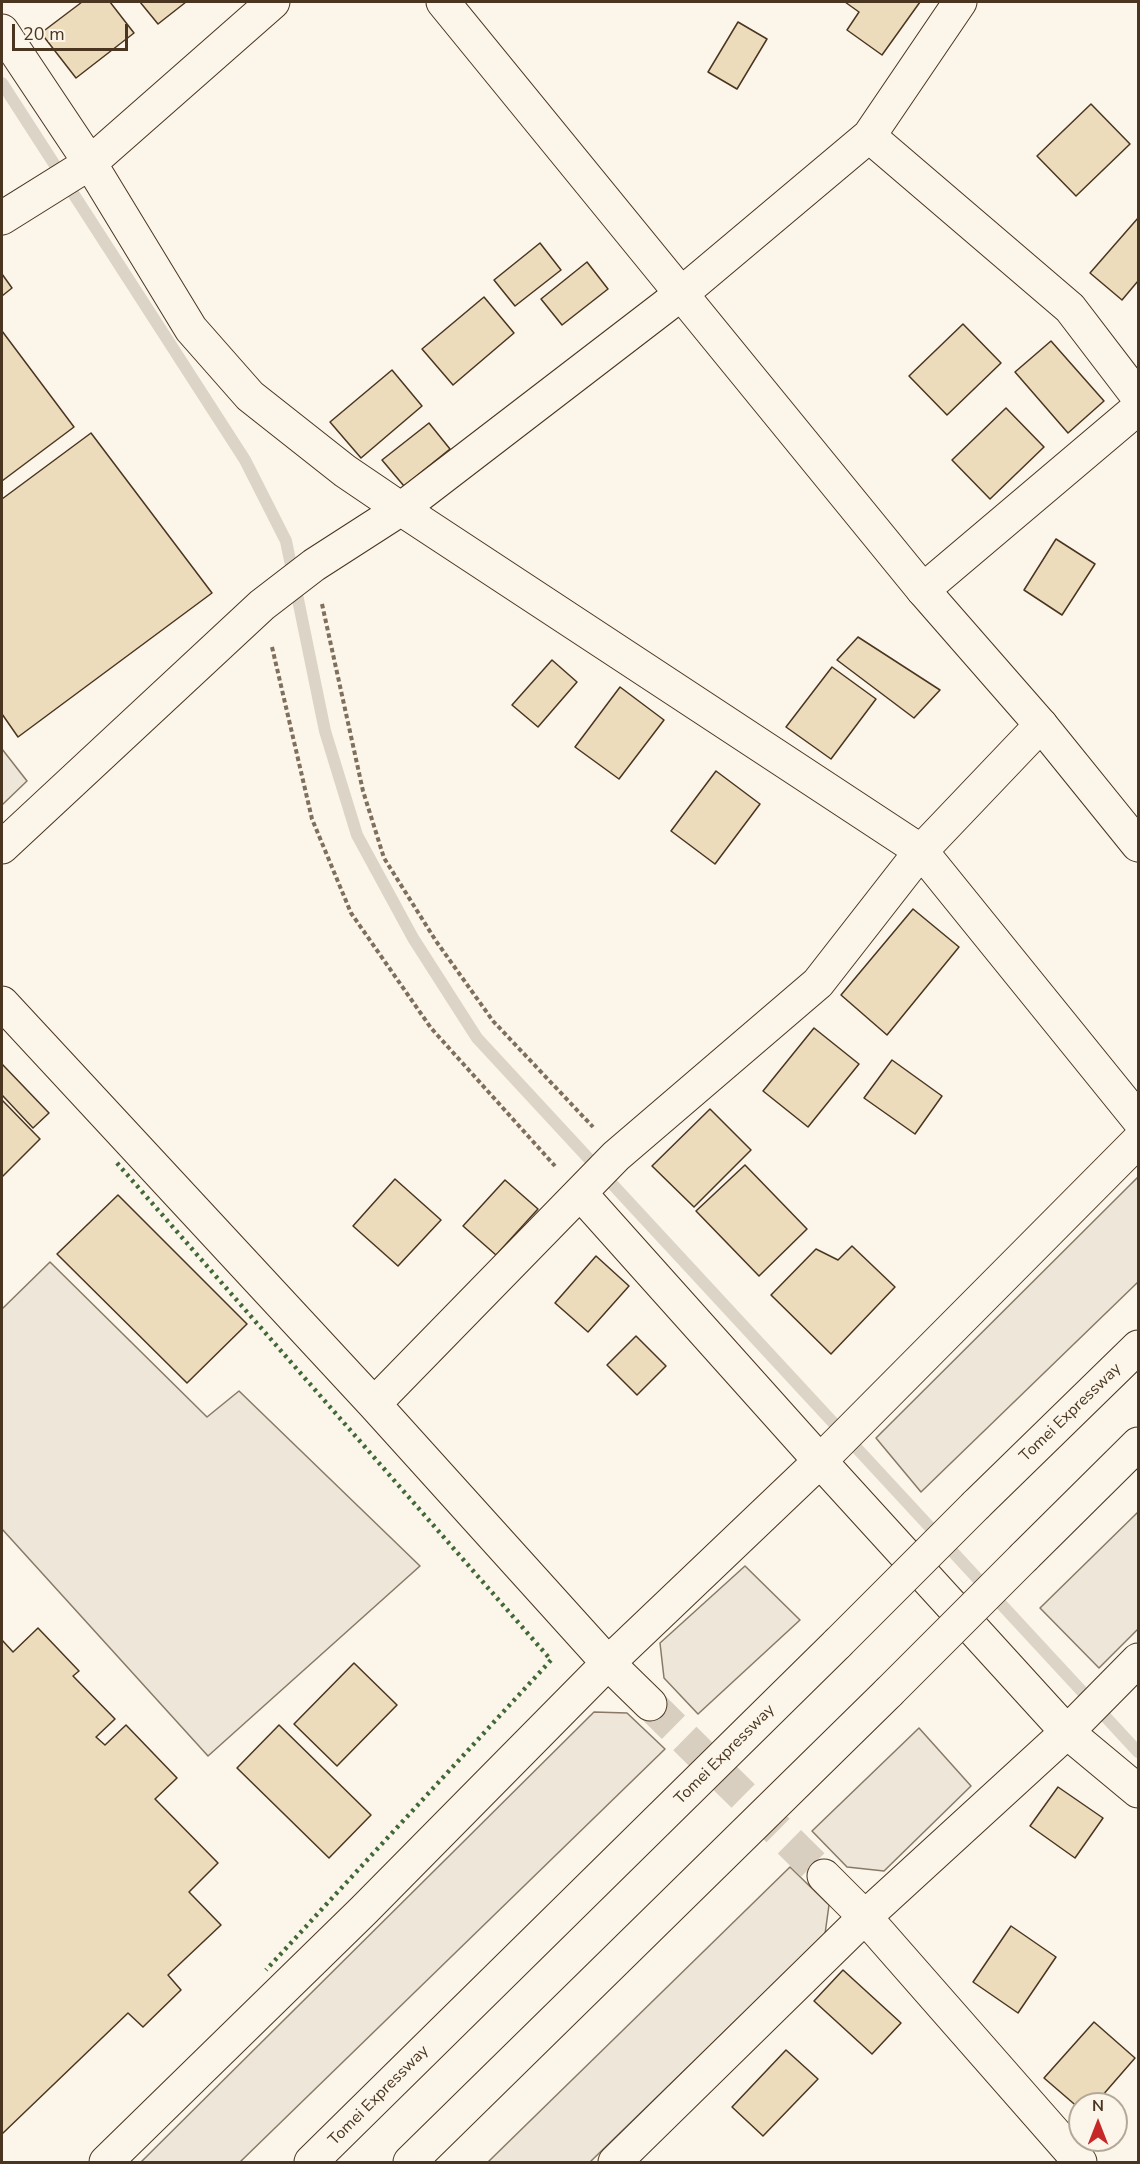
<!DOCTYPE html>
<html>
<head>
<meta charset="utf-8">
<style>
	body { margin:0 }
	#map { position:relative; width:1140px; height:2164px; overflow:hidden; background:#fbf6e9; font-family:"Nunito Sans",sans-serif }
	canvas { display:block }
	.frame { position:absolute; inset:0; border:3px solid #4a3520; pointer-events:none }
	.north { position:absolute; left:1068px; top:2092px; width:60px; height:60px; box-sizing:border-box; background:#fbf6e9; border:2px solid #b4a999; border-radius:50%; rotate:0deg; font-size:16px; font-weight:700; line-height:24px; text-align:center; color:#4a3520 }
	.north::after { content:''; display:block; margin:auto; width:21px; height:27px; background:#c62828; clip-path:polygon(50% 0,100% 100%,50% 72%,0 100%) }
	.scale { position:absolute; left:12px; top:24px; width:116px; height:27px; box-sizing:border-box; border:3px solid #4a3520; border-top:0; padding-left:8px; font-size:18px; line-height:21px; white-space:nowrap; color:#4a3520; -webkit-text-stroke:4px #fbf6e9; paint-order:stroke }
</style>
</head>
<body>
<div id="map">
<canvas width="1140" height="2164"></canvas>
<div class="frame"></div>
<div class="north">N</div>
<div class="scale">20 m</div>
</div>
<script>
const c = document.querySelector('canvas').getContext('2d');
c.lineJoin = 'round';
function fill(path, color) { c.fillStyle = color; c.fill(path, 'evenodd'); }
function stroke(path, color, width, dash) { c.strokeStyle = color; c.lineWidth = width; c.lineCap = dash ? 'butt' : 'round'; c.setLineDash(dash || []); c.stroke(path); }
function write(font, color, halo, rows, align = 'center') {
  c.font = font + ' "Nunito Sans",sans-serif'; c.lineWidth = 4.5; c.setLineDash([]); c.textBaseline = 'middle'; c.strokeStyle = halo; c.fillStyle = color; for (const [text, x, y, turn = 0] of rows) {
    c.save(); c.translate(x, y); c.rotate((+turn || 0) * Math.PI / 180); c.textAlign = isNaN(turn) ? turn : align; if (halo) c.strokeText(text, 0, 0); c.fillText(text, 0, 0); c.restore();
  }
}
const green = new Path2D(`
	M2,749l25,32 -25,24z
	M1138,1177v105l-217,210 -45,-54z
	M50,1262l157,155 32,-26 181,175 -212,190 -206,-227v-220z
	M1138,1512v117l-39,39 -59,-60z
	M745,1566l55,54 -102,94 -34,-36 -4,-35z
	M594,1712l33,1 38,36 -425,413h-99z
	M919,1728l52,58 -87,85 -37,-4 -35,-36z
	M790,1867l39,38 -4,29 -235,228h-102z`);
const stream = new Path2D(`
	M2,83l243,377 41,81 39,190 32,104 56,103 64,100 661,714`);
const building = new Path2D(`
	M82,2h28l24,31 -58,45 -35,-45z
	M140,2h46l-28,22z
	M845,2h75l-38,53 -35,-25 12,-18z
	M738,22l29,17 -30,50 -29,-17z
	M1091,104l39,40 -54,52 -39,-40z
	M1138,218v63l-16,19 -32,-27z
	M540,243l21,27 -46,36 -21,-26z
	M587,262l21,27 -46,36 -21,-26z
	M2,274l10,14 -10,8z
	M484,297l30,36 -61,52 -31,-36z
	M963,324l38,39 -54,52 -38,-39z
	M2,331l72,96 -72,54z
	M1051,341l53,60 -36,32 -53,-61z
	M392,370l30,36 -61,52 -31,-36z
	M1006,408l38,39 -54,52 -38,-39z
	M429,423l21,26 -46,37 -22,-26z
	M91,433l121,160 -194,144 -16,-23v-215z
	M1056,539l39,25 -33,51 -38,-25z
	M858,637l82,53 -26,28 -77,-58z
	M552,660l25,22 -39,45 -26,-22z
	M832,667l44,32 -45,60 -45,-32z
	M620,687l44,33 -45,59 -44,-32z
	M716,771l44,33 -45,60 -44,-33z
	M913,909l46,38 -72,88 -46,-40z
	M814,1028l45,36 -51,63 -45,-36z
	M892,1060l50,36 -27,38 -51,-36z
	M2,1064l47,49 -16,15 -31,-33z
	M2,1100l38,39 -38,38z
	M710,1109l41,41 -57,57 -42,-41z
	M745,1165l62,64 -48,47 -63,-65z
	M395,1179l46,41 -43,46 -45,-40z
	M505,1180l33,29 -42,46 -33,-29z
	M118,1195l129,129 -60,59 -130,-129z
	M852,1246l43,41 -64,67 -60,-59 45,-46 22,11z
	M596,1256l33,30 -41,46 -33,-29z
	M636,1336l30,30 -29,29 -30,-30z
	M38,1628l41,43 -6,5 42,43 -19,18 9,8 21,-20 51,53 -22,21 63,64 -29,29 32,33 -53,50 13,15 -38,37 -15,-14 -126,121v-494l11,12z
	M354,1663l43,42 -60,61 -43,-42z
	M279,1725l92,90 -42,43 -92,-90z
	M1058,1787l45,31 -28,40 -45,-32z
	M1011,1926l45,31 -38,56 -45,-31z
	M843,1970l58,53 -29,31 -58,-53z
	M1094,2022l41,36 -40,46h-15v5l-36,-31z
	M786,2050l32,29 -55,57 -31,-29z`);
const streetTunnel = new Path2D(`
	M650,1704l174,172`);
const path = new Path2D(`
	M322,604l41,187 21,67 52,83 57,80 100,106
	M272,647l40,172 39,94 80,115 124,138`);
const street = new Path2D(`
	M2,31l88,132 101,166 59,67 95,75 56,38 520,342 217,268
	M869,136l201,172 68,89
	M2,218l88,-55 183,-161
	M923,590l215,-182
	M2,847l260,-242 52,-40 87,-56 280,-215 188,-158 91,-134
	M2,1003l372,401 234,259 42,41
	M580,1193l240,268 247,271 71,59
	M374,1404l242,-248 202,-173 103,-132 120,-126
	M824,1876l41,41 215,245
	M106,2162l258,-252 244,-247 212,-202 318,-320
	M615,2162l250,-245 202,-185 71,-72`);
const secondary = new Path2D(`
	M443,2l480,588 118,135 97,120`);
const highway = new Path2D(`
	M976,1505l162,-158
	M1024,1557l114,-113
	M311,2162l527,-519
	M410,2162l479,-470`);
const highwayBridge = new Path2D(`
	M838,1643l138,-138
	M889,1692l135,-135`);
const hedge = new Path2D(`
	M117,1163l434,497 -285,310`);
const streetNames = [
	["Tomei Expressway",1071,1413,-44],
	["Tomei Expressway",725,1755,-45],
	["Tomei Expressway",379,2096,-45]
];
fill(green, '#ede6d9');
stroke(green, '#887966', 1.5);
stroke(stream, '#dcd4c6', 12);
fill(building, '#ecdcbc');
stroke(building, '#4a3520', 1.5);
stroke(streetTunnel, '#d8cfc1', 33, [33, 16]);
stroke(street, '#4a3520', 35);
stroke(secondary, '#4a3520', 35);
stroke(highway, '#4a3520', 35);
stroke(path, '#7f6f5c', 4, [4.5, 3]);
stroke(street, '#fbf6e9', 33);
stroke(secondary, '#fbf6e9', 33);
stroke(highway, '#fbf6e9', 33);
stroke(highwayBridge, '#4a3520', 35, []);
stroke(highwayBridge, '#fbf6e9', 33);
stroke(hedge, '#436837', 4.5, [3, 4.5]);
write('16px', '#4a3520', '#fbf6e9', streetNames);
</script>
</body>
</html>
